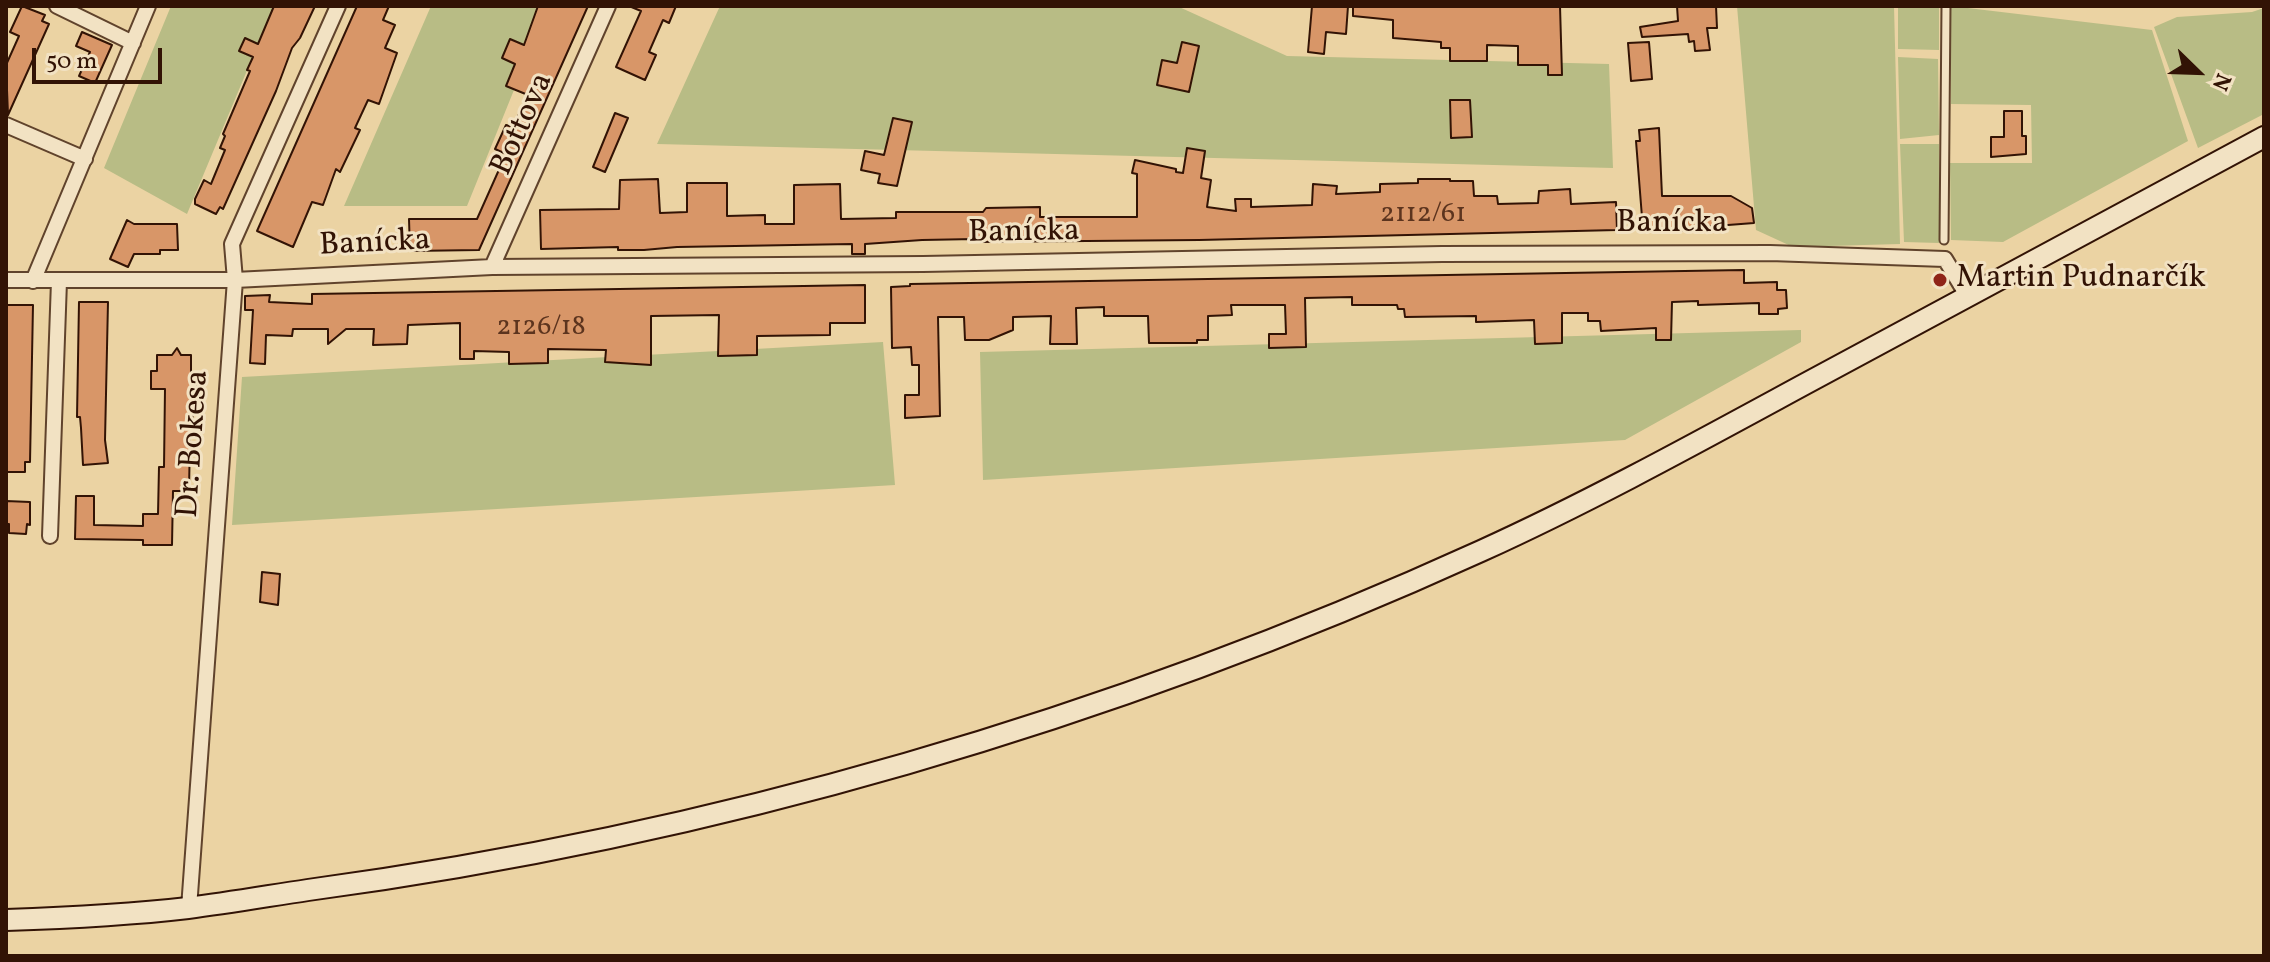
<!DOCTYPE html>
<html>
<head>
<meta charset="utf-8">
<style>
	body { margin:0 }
	#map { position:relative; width:2270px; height:962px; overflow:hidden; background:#ebd3a3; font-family:Vollkorn,serif }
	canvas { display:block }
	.frame { position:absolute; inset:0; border:8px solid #321305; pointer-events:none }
	.north { position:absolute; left:2158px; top:32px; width:80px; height:80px; -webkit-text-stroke:6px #f2e2c3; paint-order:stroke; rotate:113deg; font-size:22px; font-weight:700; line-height:32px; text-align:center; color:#321305 }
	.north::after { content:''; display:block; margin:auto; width:28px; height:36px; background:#321305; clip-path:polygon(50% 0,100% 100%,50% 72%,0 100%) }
	.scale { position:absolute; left:32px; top:48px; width:130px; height:36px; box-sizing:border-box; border:4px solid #321305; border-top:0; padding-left:10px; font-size:24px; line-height:28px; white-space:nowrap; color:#321305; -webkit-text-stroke:6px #f2e2c3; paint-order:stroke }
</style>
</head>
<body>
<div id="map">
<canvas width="2270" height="962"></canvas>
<div class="frame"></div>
<div class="north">N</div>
<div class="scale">50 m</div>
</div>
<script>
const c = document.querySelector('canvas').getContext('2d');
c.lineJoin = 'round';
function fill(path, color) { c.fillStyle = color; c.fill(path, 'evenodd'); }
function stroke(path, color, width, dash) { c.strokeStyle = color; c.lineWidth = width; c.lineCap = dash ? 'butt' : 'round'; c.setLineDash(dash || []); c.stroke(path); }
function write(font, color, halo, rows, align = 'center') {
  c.font = font + ' Vollkorn,serif'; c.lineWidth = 6; c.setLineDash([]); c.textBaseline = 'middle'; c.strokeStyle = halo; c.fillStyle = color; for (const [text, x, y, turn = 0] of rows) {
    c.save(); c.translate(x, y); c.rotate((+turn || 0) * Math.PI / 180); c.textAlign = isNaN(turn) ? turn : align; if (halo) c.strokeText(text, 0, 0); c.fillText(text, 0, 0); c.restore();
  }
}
const green = new Path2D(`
	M171,6h103l-87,208 -83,-46z
	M431,6h117l-81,200h-123z
	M720,6h457l110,50 322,8 4,104 -956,-24z
	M1737,6h157l6,238 -107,3 -37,-17z
	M1898,6h41v44l-41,-1z
	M1951,6l201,24 36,111 -185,101 -52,-2 -1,-77h82l-1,-58 -80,-1z
	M2264,8v106l-66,34 -44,-121 23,-10 75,-5z
	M1898,57l40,2 1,76 -39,4z
	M1900,144h39v99l-35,-1z
	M1801,330v12l-176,98 -642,40 -3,-128z
	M883,342l12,143 -663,40 10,-148z`);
const building = new Path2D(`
	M22,6l23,9 -3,6 7,3 -41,91 -2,-50 13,-29 -9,-4z
	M274,6h41l-15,32 -8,10 -16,43 -53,118 -3,-2 -4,7 -21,-10v-5l9,-19 7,4 14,-34 -5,-2 5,-12 -2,-2 27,-63 -3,-1 6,-13 -14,-6 6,-13 13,6z
	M357,6h32l-6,14 12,5 -10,23 12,5 -18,51 -11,-4 -13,28 5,2 -20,42 -4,-3 -13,36 -11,-3 -19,45 -36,-16z
	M538,6h50l-109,244 -69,1 -1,-32h68l29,-65 -11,-5 11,-24 7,2 15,-32 -22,-9 9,-22 -13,-6 8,-19 14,6z
	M629,6h47l-7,17 -6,-3 -14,32 7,3 -11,25 -29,-13 25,-56z
	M1312,6h36l-2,28 -20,-2 -2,22 -16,-2z
	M1353,6h207l2,69h-14v-10h-30v-19l-31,-1v16h-37v-13h-9v-6l-48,-4v-18l-40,-4z
	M1677,6h39l1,22h-10l3,22 -15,1 -1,-10 -5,1 -1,-8 -46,3 -2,-10 38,-6z
	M82,32l30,13 -17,38 -16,-7 11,-24 -14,-6z
	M1182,42l17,4 -10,46 -32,-7 5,-25 15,3z
	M1649,42l3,37 -21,2 -3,-38z
	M1450,100h20l2,37 -21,1z
	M2004,111h18v25h4v18l-35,3v-20h13z
	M615,113l13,5 -23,54 -12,-5z
	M893,118l19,4 -15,64 -19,-3 2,-9 -19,-4 4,-19 19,4z
	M1659,128l3,68h69l21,12 2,15 -52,4v3l-26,1v-3l-33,2 -7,-89h4l-1,-11z
	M1187,148l18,3 -4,27 10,2 -4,27 29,4 -1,-12h16v8l61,-2 1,-21 24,2 -1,8 44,-2v-8l38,-1v-4h32v2h23l1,15h23l1,8 40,-1 1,-12 31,-2 1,15 45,-2 1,28 -418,10 -224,2v-3l-53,1 -57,4v10h-13v-10l-175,3 -33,3h-26v-3l-77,2 -1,-39 79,-1 1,-29 38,-1 2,34 27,-1v-29h40v33l38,-1v9h29v-39l46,-1 1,35 55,-1v-6h87l3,-4 54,-1v10h97v-43l-5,-1 3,-13 41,9v3l7,1z
	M127,220l7,4h43l1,26h-18v4h-26l-6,13 -18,-8z
	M1744,270v13l33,-1v8h9l1,18 -9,1v5h-19v-11l-61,2v-4l-26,1 -1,38h-15v-12l-55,3 -1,-10h-12v-8h-26v30l-27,1 -1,-24 -58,2v-6l-71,1 -1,-8h-6l-1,-4h-45v-8l-47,1 1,49 -37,1v-14h17l-1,-29h-54l1,10 -24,1v24h-11v3h-48l-1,-27h-44v-9l-28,1 1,36h-27l1,-28 -38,1v13l-24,10h-24l-1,-23h-26l2,99 -35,2v-23h14v-30h-7l-1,-18 -19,1 -1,-61 19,-1v-2z
	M865,285v38h-35v12l-73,1v19l-39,1 1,-41 -68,1v49l-46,-3 1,-12 -58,-1v14l-39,1v-12l-35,-1v8h-14v-36l-52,2 -1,19 -34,1 1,-16h-28l-18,15v-15h-35l-1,7 -26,-1 -1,29 -15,-1 3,-53h-8v-14l25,-1 -1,7 43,2v-10z
	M79,302h29l-3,138 3,23 -25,2 -2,-37 -1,-11h-3z
	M6,305h27l-3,157h-5v10h-19z
	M177,348l4,7h10v21h5v18h-3l-1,43h-2l-1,54h-16l-1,54h-29v-5l-68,-1 1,-43h18v29l49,1v-12h15l1,-47h5l1,-78h-14v-18h6v-16h15z
	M6,501l24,1v23l-3,-1 -1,10 -17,-1v-9h-3z
	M262,572l18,2 -2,31 -18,-3z`);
const service = new Path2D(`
	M1944,240l2,-234`);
const minor = new Path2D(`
	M57,6l76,37
	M6,125l79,34
	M492,267l116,-261
	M6,280h229l257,-13 431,-3 519,-10 328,-1 175,6 23,38
	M33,281l115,-275
	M50,536l9,-255
	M189,908l46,-628 -3,-36 106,-238`);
const secondary = new Path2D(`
	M6,920c60,-2 122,-5 182,-12 40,-5 80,-12 120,-18 403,-54 802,-170 1173,-339 110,-50 217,-109 324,-167 153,-82 306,-165 459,-247`);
const markers = [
	[1940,280,8,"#8f2418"]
];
const numberNames = [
	["2112/61",1423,216],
	["2126/18",541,329]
];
const streetNames = [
	["Bottova",524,125,-66],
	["Banícka",1672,225],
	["Banícka",1024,234,-1],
	["Banícka",375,245,-3],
	["Dr. Bokesa",195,444,-86]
];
const poiNames = [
	["Martin Pudnarčík",1956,280]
];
fill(green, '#b8bc85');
fill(building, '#d89668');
stroke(building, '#321305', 2);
stroke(service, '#60432c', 11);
stroke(minor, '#60432c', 18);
stroke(secondary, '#321305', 24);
stroke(service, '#f2e2c3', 7);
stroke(minor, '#f2e2c3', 14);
stroke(secondary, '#f2e2c3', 20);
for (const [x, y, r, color] of markers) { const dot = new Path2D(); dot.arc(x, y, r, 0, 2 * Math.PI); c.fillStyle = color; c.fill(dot); stroke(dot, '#f2e2c3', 3); }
write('28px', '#5c341e', null, numberNames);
write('32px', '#321305', '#f2e2c3', streetNames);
write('32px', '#321305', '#f2e2c3', poiNames, 'left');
</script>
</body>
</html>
